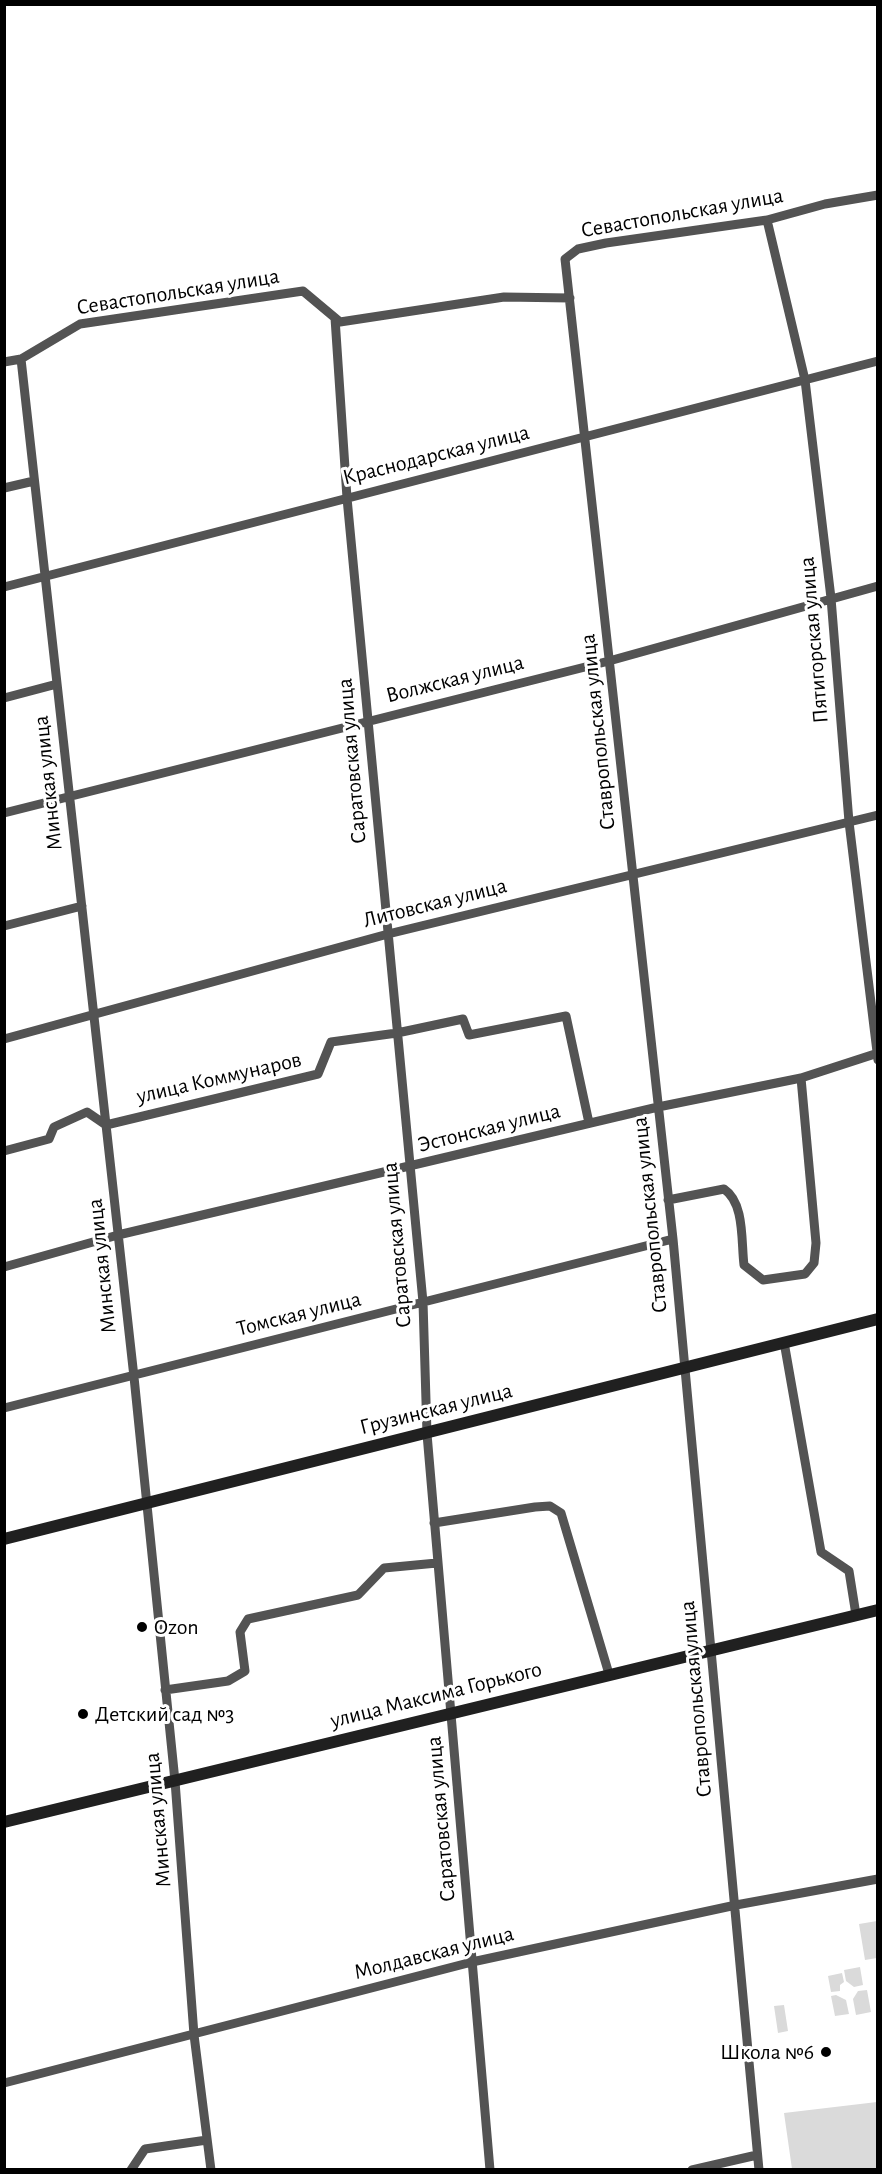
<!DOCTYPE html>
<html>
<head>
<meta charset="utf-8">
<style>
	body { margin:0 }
	#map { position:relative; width:882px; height:2174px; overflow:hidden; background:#fff; font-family:"Alegreya Sans",sans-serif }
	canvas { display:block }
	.frame { position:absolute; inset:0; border:6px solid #000; pointer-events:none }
</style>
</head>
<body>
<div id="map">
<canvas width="882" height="2174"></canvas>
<div class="frame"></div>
</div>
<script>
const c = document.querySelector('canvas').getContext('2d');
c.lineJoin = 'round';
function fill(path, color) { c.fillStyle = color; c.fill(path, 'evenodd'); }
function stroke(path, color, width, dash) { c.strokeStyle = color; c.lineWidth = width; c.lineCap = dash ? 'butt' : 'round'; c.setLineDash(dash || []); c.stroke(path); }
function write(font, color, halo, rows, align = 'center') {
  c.font = font + ' "Alegreya Sans",sans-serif'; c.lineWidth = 6; c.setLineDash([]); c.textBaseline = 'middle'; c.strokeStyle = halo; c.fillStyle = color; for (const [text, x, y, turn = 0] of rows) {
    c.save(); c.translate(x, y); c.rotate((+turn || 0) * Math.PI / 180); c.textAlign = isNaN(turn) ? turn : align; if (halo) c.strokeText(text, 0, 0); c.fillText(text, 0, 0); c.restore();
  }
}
const green = new Path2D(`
	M877,1921v37l-12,2 -6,-36z
	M860,1967l3,18 -9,2 -8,-6 -2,-11z
	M842,1973l2,9 -4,3v6l-9,1 -3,-16z
	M867,1990l4,22 -15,3 -3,-16 5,-8z
	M836,1995l10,5 3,14 -14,2 -4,-20z
	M784,2005l4,26 -10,2 -4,-27z
	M877,2102v67h-85l-8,-56z`);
const minor = new Path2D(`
	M767,220l38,160 26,218 18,224 29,238
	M335,318l12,180 76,804 4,132 63,736
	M21,359l113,1018 41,404 19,254 17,135
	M4,362l17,-3 59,-35 223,-33 37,31 164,-25 66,1
	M4,488l30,-7
	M4,587l874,-226
	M4,698l53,-14
	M4,813l605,-152 269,-75
	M4,926l78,-20
	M4,1039l384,-105 490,-119
	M4,1151l45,-12 5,-12 33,-15 19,13 212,-51 13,-32 66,-9 66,-14 6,16 97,-19 23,107
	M668,1200l56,-11c21,14 17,53 20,76l19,15 42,-6 9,-11 2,-20 -15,-165
	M4,1267l114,-32 540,-128 143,-29 77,-25
	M784,1342l37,210 28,19 7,44
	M4,1408l669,-169
	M434,1523l101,-16 15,-1 11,7 48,161
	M165,1690l63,-9 17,-10 -5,-39 8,-13 110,-24 26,-27 53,-5
	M4,2083l468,-121 264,-57 142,-26
	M131,2170l14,-21 62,-9
	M692,2170l65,-15
	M759,2170l-86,-931 -108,-980 13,-10 28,-6 161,-23 58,-16 53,-9`);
const secondary = new Path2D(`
	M4,1539l874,-220
	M4,1822l874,-212`);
const markers = [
	[142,1627,6,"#000"],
	[83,1714,6,"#000"],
	[826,2052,6,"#000"]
];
const streetNames = [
	["Севастопольская улица",682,213,-10],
	["Севастопольская улица",178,292,-9],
	["Краснодарская улица",436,455,-14],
	["Пятигорская улица",814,640,-95],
	["Волжская улица",455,679,-14],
	["Ставропольская улица",598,732,-96],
	["Саратовская улица",352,761,-95],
	["Минская улица",48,783,-96],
	["Литовская улица",435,903,-14],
	["улица Коммунаров",219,1078,-13],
	["Эстонская улица",489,1128,-14],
	["Ставропольская улица",650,1215,-96],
	["Саратовская улица",397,1245,-95],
	["Минская улица",102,1266,-96],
	["Томская улица",299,1314,-14],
	["Грузинская улица",436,1409,-14],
	["улица Максима Горького",436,1695,-14],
	["Ставропольская улица",696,1699,-95],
	["Саратовская улица",441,1819,-95],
	["Минская улица",158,1820,-95],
	["Молдавская улица",434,1953,-14]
];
const poiNames = [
	["Ozon",154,1627],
	["Детский сад №3",95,1714],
	["Школа №6",814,2052,"right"]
];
fill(green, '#dadada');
stroke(minor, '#535353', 9);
stroke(secondary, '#202020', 12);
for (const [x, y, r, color] of markers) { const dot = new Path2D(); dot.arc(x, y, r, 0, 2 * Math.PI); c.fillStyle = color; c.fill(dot); stroke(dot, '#fff', 2); }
write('22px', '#000', '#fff', streetNames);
write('22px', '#000', '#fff', poiNames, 'left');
</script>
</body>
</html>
